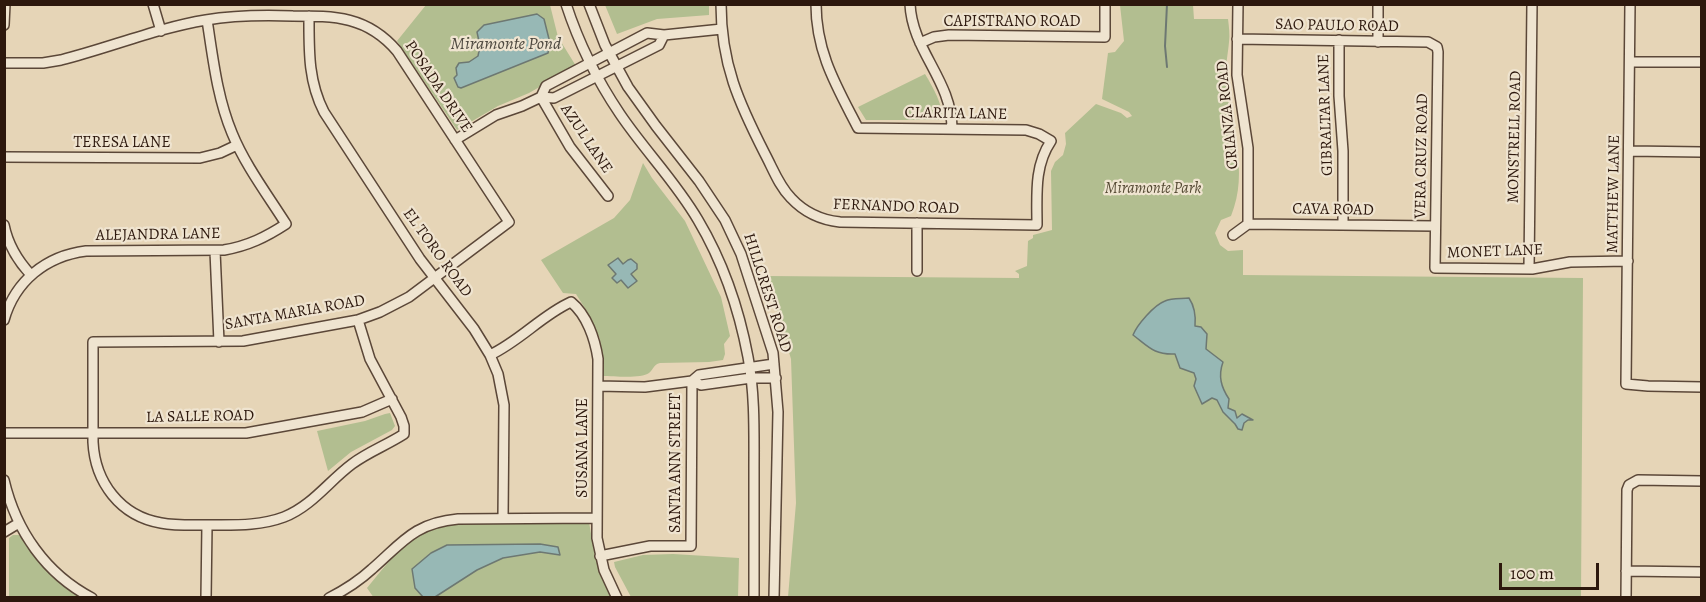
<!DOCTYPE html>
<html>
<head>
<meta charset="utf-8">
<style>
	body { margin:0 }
	#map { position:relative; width:1706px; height:602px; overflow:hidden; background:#e6d5b7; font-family:Alegreya,serif }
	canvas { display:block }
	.frame { position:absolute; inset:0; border:6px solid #2d180d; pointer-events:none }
	.scale { position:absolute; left:1499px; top:563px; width:100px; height:27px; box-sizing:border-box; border:3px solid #2d180d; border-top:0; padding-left:8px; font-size:18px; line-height:21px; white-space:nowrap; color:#2d180d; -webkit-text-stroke:4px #efe4d0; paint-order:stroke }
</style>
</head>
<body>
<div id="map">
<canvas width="1706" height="602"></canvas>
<div class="frame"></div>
<div class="scale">100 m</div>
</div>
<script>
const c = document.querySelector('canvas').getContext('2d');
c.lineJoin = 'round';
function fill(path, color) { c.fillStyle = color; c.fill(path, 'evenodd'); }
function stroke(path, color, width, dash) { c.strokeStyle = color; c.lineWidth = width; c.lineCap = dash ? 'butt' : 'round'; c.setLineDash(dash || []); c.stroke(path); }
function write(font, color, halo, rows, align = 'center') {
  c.font = font + ' Alegreya,serif'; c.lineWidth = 4.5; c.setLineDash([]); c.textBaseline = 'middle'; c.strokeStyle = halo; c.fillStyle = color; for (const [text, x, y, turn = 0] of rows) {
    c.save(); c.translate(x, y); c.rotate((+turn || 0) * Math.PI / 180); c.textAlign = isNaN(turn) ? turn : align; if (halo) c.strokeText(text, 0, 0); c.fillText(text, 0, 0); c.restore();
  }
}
const green = new Path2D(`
	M426,5h124l8,32 18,29 -47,27 -31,13 -41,24 -60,-89z
	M605,5h104v10l-52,4 -40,15z
	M1120,5h73l1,14h34c1,8 2,16 1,23 -1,12 -4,25 -3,37 4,46 24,92 5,137l-10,4 -6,13 5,12 8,6 15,-1v25l340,3 -2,319h-793l8,-94 -5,-144 -24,-83 252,2v-4l-4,-3 12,-5 1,-25 5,-3v-3l19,-5 -1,-59 4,-9 8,-7 3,-11 -1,-11 31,-29 25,9 6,5 5,-2 -3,-4 -27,-13 6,-46 7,-1 9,-11z
	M925,74c9,15 17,29 18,46h-77l-8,-13z
	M643,163l9,15 33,43 36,76 9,39 -6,8 1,10 -2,6 -14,2 -49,1c-7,2 -6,6 -11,10 -8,6 -35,3 -46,3l-3,-37 -14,-29 -10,-16 -13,-1 -22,-33 73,-42 16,-18z
	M390,413l5,13 -3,4 -41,22 -23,19 -11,-40 48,-10 20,-7z
	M589,522l6,35 18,40 -239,1 -7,-10c13,-16 31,-39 48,-51 27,-17 65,-13 95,-14 27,0 53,0 79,-1z
	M13,535h6c18,26 33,44 60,62h-70v-59z
	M673,554l66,4 -1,39h-107l-16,-30 -1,-5 29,-7z`);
const water = new Path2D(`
	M537,14l7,5 6,24 -2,10 -87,35 -3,-1 -4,-9 3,-3 -1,-7 3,-5 10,-1 9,-6 2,-10 -3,-14 7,-7z
	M618,258l5,6 5,-4 3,-1 6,5v5l-6,5 6,7 -9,7 -7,-8 -4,3 -5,-5 4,-4 -8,-9z
	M1189,298c6,9 7,17 6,28l6,1 6,7 -1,15 17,13c-5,14 -2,25 6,37l-1,9 7,3 2,7 5,-4 11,6h-5l-4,3 -2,7 -4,-1 -3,-5 -12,-12 -6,-12 -5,-2 -10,6 -8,-18 2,-7 -2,-6 -14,-5 -5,-14c-21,1 -26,-7 -42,-19 4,-10 21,-30 32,-34 7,-3 17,-2 24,-3z
	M540,544l18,3 2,8 -20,-3 -37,6 -26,12 -42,27h-12l-8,-9 -3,-19 19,-16 16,-8z`);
const stream = new Path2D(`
	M1167,4l-2,42 2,21`);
const minor = new Path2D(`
	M153,4l8,27
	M566,4c13,40 31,76 54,110 25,37 56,68 78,106 25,42 41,89 50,137 7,37 6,75 6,113 0,43 0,85 0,128
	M589,4l16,41 23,42 28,39 43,55 26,39 16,34 32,99 5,59 -4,186
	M721,4c0,60 18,99 44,150 8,15 14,32 26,44 13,14 30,22 49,24l197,3c0,-30 -3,-59 14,-84l-12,-7 -13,-4 -168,-2c-21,-41 -42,-75 -42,-124
	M910,4c2,47 42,76 42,125
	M1238,4l-1,71 11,73v76
	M1378,4v38
	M1630,4l-4,380 22,2 54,1
	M309,16c0,34 -1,65 15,96l96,147 54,70 16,26 8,19 6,31 -1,113
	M4,25l1,-21
	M1237,39l191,3 9,5 1,5 -3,216 97,1 38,-7 58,-1
	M1339,40v56l4,55v74
	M920,43l14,-6 15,-2 156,2v-33
	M1630,62h72
	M4,63h39l18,-3c48,-12 96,-32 145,-40 29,-5 58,-5 87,-4 42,0 74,0 104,35l112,171 -100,75 -29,15 -22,8 -115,21 -150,1v100c2,40 27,74 68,81 16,3 34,2 50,2 25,0 49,1 73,-8 28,-11 45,-36 68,-53 16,-12 35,-19 52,-30v-8l-3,-9 -31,-58 -12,-39
	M541,97l5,-11 101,-53 17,2 58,-6
	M541,97l29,50 38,49
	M455,140l41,-25 26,-9 19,-9 13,1 105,-53 5,-10
	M1629,151l73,1
	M4,157l196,1 20,-5 17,-8
	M4,225c4,20 13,35 27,50
	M1233,235l15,-11 187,2
	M215,251l4,91
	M1529,269l3,-265
	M917,271v-48
	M4,320c11,-39 42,-64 82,-69l138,-1c24,-4 42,-13 62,-26 -19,-30 -41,-59 -54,-91 -15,-36 -19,-75 -25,-113
	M490,355c30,-14 52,-40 81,-53 16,13 24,37 27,57l-1,179 7,32 13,28
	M692,381l7,-6 75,-11
	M598,386l47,1 47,-6 9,4 50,-7h25
	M4,433h242l116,-21 30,-13
	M4,480c12,51 42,94 88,118
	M4,532l15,-9
	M600,556l50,-10h41l1,-165
	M1626,571l76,1
	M206,598l1,-73
	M329,598c16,-8 30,-17 43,-29 30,-26 42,-46 86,-50l139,-1
	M1626,598l1,-108 2,-5 9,-5 64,1`);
const streetNames = [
	["CAPISTRANO ROAD",1012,22],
	["SAO PAULO ROAD",1337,26,1],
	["POSADA DRIVE",438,87,56],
	["CLARITA LANE",956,114,1],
	["CRIANZA ROAD",1228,115,-96],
	["GIBRALTAR LANE",1326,115,-92],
	["MONSTRELL ROAD",1515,137,-89],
	["AZUL LANE",586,139,56],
	["TERESA LANE",122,143],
	["VERA CRUZ ROAD",1422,156,-89],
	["MATTHEW LANE",1614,194,-89],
	["FERNANDO ROAD",896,207,2],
	["CAVA ROAD",1333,210,1],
	["ALEJANDRA LANE",158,235,-1],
	["MONET LANE",1495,252,-2],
	["EL TORO ROAD",437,253,54],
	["HILLCREST ROAD",767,293,72],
	["SANTA MARIA ROAD",295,313,-10],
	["LA SALLE ROAD",200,417,-1],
	["SUSANA LANE",583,448,-90],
	["SANTA ANN STREET",676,463,-90]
];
const parkNames = [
	["Miramonte Park",1153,189]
];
const waterNames = [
	["Miramonte Pond",506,45]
];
fill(green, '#b2be90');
fill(water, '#97b8b5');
stroke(water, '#6d7872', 1.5);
stroke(stream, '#6d7872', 2);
stroke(minor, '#5b4738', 12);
stroke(minor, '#efe4d0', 9);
write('16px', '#2d180d', '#efe4d0', streetNames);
write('italic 16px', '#554a34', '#efe4d0', parkNames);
write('italic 18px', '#4d483f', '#efe4d0', waterNames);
</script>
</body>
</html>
